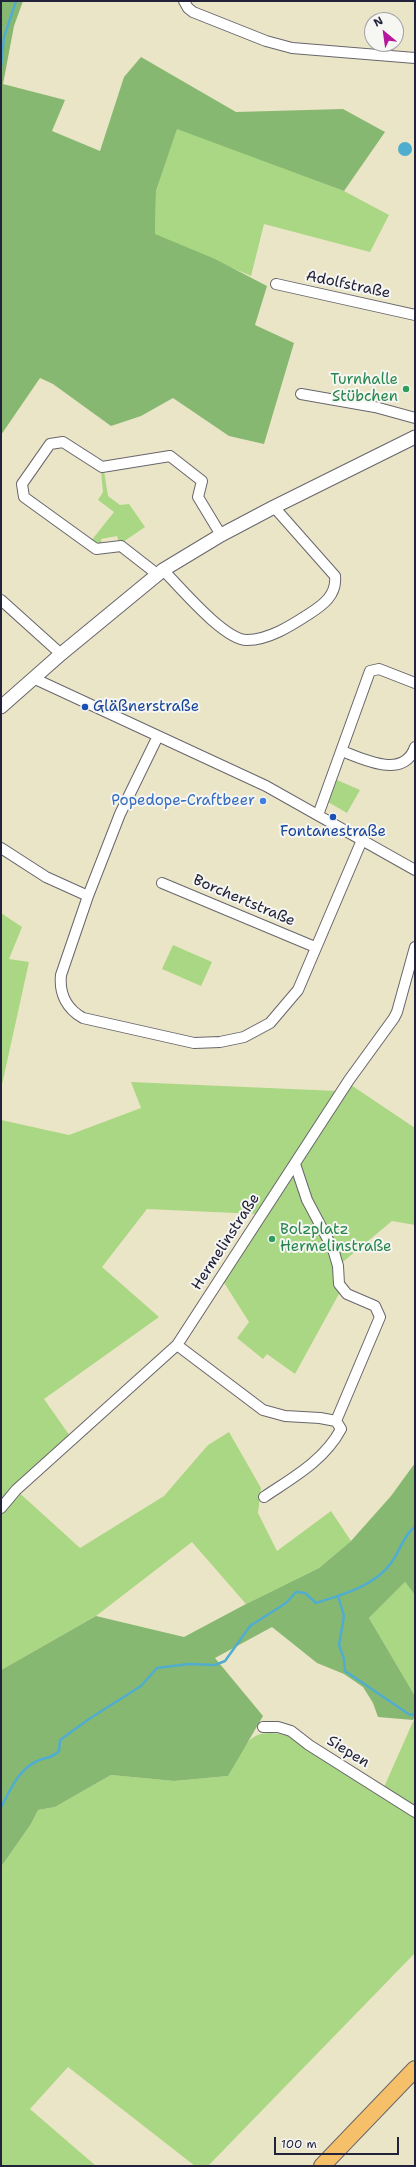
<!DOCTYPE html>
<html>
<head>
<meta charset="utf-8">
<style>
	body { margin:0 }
	#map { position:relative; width:416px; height:2167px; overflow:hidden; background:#ebe5c7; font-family:"Shantell Sans",sans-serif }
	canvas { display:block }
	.frame { position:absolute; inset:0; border:2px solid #22223b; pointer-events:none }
	.north { position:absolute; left:364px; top:12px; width:40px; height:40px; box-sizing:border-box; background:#f6f6f2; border:1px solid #a1a1a9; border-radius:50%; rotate:331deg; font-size:11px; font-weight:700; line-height:16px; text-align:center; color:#22223b }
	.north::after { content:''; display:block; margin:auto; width:14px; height:18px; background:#b5179e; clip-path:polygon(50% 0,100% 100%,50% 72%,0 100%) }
	.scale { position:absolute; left:274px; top:2137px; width:125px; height:18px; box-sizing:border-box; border:2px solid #22223b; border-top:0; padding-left:5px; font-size:12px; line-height:14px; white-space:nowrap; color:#22223b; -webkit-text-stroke:3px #f6f6f2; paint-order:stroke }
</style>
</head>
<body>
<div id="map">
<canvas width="416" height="2167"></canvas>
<div class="frame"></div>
<div class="north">N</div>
<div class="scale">100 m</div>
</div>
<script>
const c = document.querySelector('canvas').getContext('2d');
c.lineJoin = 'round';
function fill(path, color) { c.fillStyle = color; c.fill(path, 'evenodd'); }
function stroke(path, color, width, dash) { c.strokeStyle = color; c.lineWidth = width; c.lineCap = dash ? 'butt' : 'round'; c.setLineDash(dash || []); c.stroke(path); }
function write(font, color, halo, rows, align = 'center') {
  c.font = font + ' "Shantell Sans",sans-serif'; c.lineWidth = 4; c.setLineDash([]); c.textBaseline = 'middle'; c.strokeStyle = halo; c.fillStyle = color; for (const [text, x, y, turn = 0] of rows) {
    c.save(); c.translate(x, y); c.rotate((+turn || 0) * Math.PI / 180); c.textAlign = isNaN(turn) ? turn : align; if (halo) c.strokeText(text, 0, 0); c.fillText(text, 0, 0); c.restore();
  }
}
const green = new Path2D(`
	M177,128l167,63 45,24 -19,37 -106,-28 -13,52 -96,-41 1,-44z
	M101,471h3l4,25 12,9 9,-1 16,23 -22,15 -4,1 -2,-7 -16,3 1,6h-6l-5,-4 23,-29 -16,-12 5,-8z
	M337,780l23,10 -13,23 -19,-11z
	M1,913l21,14 -13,32 20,3 -28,127z
	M173,945l39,17 -11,24 -39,-17z
	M131,1082l206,9 -80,123 -110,-5 -45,58 57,50 -115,82 26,37 -56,52 66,60 84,-52 44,-51 21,-13 32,56 -3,25 19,38 54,-40 20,30 -32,27 -73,36 -54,-62 -96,74 -95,54v-550l68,15 72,-27z
	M351,1085l64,43v97l-23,-4 -54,45 2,26 -45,82 -28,-20 -4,5 -26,-21 12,-16 -26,-41z
	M405,1582l10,13v101l-46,-78z
	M415,1717v236l-207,213h-13l-127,-99 -38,42 66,57h-95v-299l30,-43 7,-14 17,-3 56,-32 63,6 54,-5c17,-31 20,-51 61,-40l92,58z`);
const forest = new Path2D(`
	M1,1h22l-9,25 -11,58 62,16 -13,31 48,20 24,-74 17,-20 95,55 107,-3 42,23 -41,59 -167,-62 -21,62 -1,43 60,25 52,27 -12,39 39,18 -30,101 -35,-8 -56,-38 -32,18 -30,10 -58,-42 -13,-6 -39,57z
	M415,1463v132l-10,-13 -36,36 46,78v21l-2,3 -35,-3 -5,-14 -10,-16 -19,-13 -27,-11 -45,-36 -57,31 48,58 -35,60 -54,5 -63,-6 -56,32 -17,3 -7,14 -30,43v-197l95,-54 88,21 62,-33 73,-36 32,-27 40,-45z`);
const water = new Path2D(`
	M398 149a7 7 0 1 1 14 0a7 7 0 1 1-14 0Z`);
const stream = new Path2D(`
	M1,67l3,-30 12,-36
	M338,1596l6,20 -5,29 5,14 1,12 65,44 5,-1
	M1,1807c9,-16 17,-37 36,-46 9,-5 13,-1 22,-10l1,-11 29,-21 52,-33 16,-18 32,-4 26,1 10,-4 25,-35 36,-23 10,-11 9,1 11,10c25,-8 59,-17 75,-40 8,-10 13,-29 24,-36`);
const minor = new Path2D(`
	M184,1l4,7 5,4 73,29 26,7 123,10
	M276,284l139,31
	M301,394l74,13 40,11
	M163,570c17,17 61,70 84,70 22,0 45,-15 62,-26 14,-9 28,-19 26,-38l-61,-69
	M157,574l-36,-28 -25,3 -72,-52 -2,-13 28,-40 13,-2 39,25 68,-11 32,25 -4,16 23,38
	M1,600l60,54
	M33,678l233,108 149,84
	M158,736l-38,78 -32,82 -27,79c-2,19 6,34 22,43l111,25 26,-1 24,-5 26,-14 28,-33 64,-150
	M342,751c21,8 62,29 73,-4
	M318,815l52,-144 9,-2 36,14
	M1,848l45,29 42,19
	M162,883l153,64
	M177,1345l86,65 22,6 35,2 16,3 44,-104 -5,-11 -28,-12 -8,-10 -1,-18 -5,-17 -26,-49 -12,-36
	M264,1497c28,-19 60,-36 77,-68l-5,-8
	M1,1508l15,-18 161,-145 172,-265 45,-62 3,-6 18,-65
	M263,1727h15l13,4 18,14 106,67`);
const tertiary = new Path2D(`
	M1,707l60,-53 102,-84 58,-35 53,-28 141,-70`);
const primary = new Path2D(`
	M322,2166l93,-97`);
const markers = [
	[406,389,4,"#2e9e5b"],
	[85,707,4,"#1a4fb4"],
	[263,801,4,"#3f7fe0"],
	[333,817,4,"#1a4fb4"],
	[272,1239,4,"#2e9e5b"]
];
const streetNames = [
	["Adolfstraße",348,285,12],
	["Borchertstraße",244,901,23],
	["Hermelinstraße",226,1242,-57],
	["Siepen",348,1752,32]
];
const leisureNames = [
	["Turnhalle",398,380],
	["Stübchen",398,397],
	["Bolzplatz",280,1230,"left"],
	["Hermelinstraße",280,1247,"left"]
];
const transitNames = [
	["Gläßnerstraße",93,707],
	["Fontanestraße",333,832,"center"]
];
const shopNames = [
	["Popedope-Craftbeer",255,801]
];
fill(green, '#aad783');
fill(forest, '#87b871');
fill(water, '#51adcf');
stroke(stream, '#51adcf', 2.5);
stroke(minor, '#68666c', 12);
stroke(tertiary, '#68666c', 15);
stroke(primary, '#68666c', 18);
stroke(minor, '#fff', 10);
stroke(tertiary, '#fff', 13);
stroke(primary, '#f6c06b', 16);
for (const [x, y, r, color] of markers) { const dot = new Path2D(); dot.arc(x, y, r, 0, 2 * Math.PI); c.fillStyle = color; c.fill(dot); stroke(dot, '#f6f6f2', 1.5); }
write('15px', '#22223b', '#f6f6f2', streetNames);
write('15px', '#27864d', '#f6f6f2', leisureNames, 'right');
write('15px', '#164399', '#f6f6f2', transitNames, 'left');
write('15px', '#366cbe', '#f6f6f2', shopNames, 'right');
</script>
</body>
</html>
